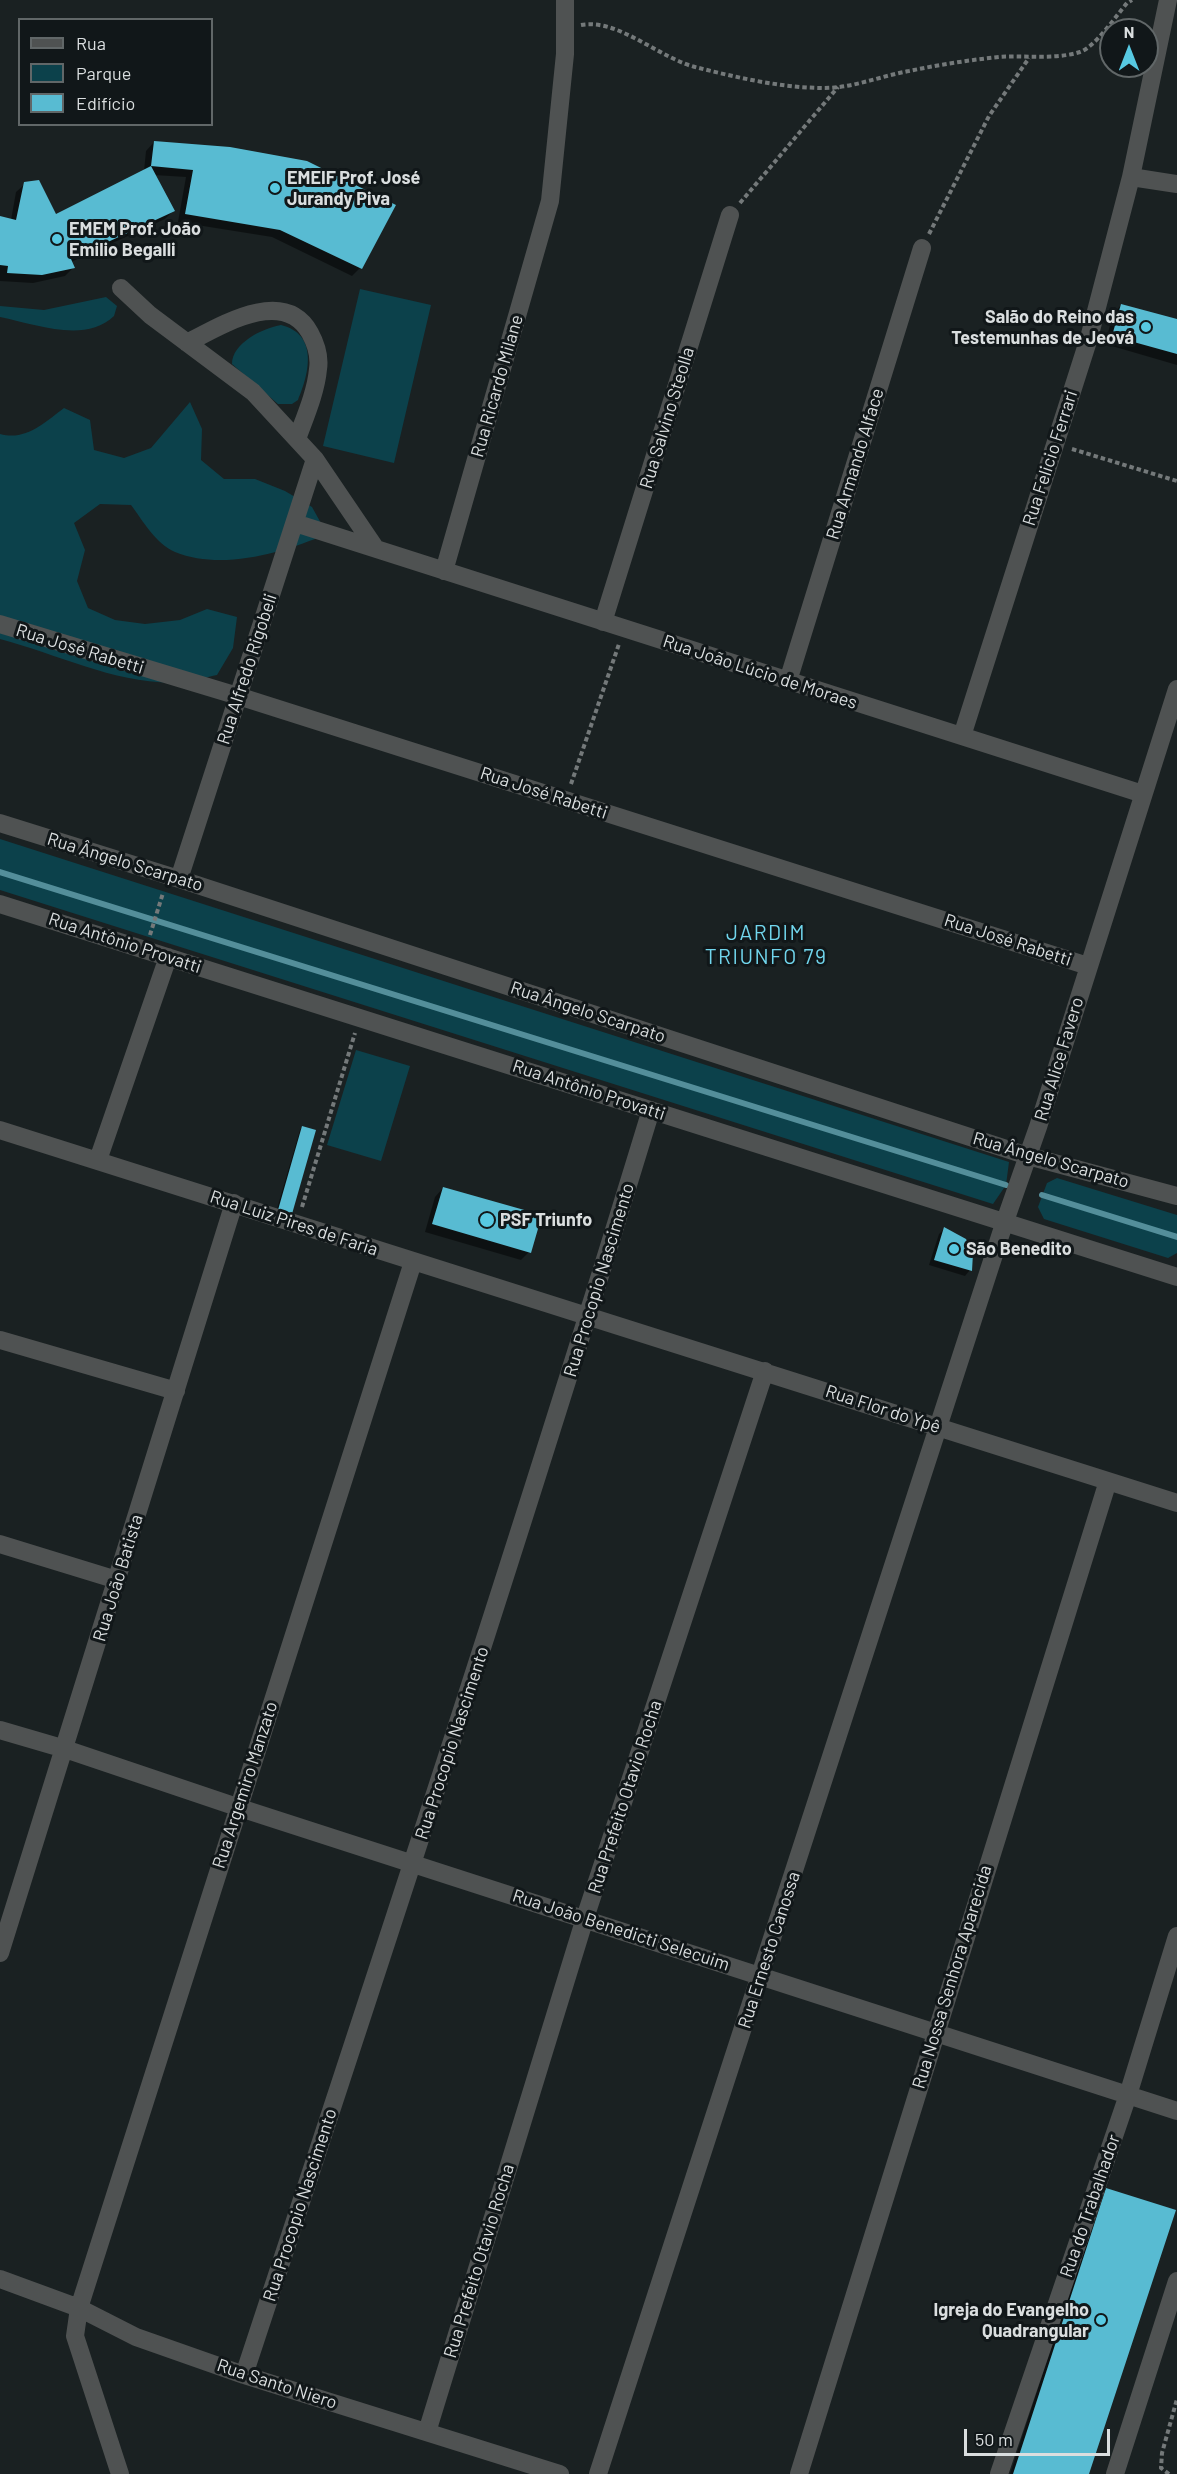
<!DOCTYPE html>
<html>
<head>
<meta charset="utf-8">
<style>
	body { margin:0 }
	#map { position:relative; width:1177px; height:2474px; overflow:hidden; background:#1a2122; font-family:Barlow,sans-serif }
	canvas { display:block }
	.legend { position:absolute; left:18px; top:18px; width:195px; height:108px; box-sizing:border-box; background:#111719; border:2px solid #616768; margin:0; padding:8px 10px; list-style:none; font-size:18px; color:#dadedf }
	.legend li { display:flex; align-items:center; gap:12px; height:30px }
	.legend b { width:30px; border:2px solid #616768 }
	.north { position:absolute; left:1099px; top:18px; width:60px; height:60px; box-sizing:border-box; background:#111719; border:2px solid #616768; border-radius:50%; rotate:0deg; font-size:16px; font-weight:700; line-height:24px; text-align:center; color:#dadedf }
	.north::after { content:''; display:block; margin:auto; width:21px; height:27px; background:#57c9e2; clip-path:polygon(50% 0,100% 100%,50% 72%,0 100%) }
	.scale { position:absolute; left:964px; top:2429px; width:146px; height:27px; box-sizing:border-box; border:3px solid #dadedf; border-top:0; padding-left:8px; font-size:18px; line-height:21px; white-space:nowrap; color:#dadedf; -webkit-text-stroke:4px #111719; paint-order:stroke }
</style>
</head>
<body>
<div id="map">
<canvas width="1177" height="2474"></canvas>
<ul class="legend">
<li><b style="height:8px;background:#4f5252"></b>Rua</li>
<li><b style="height:16px;background:#0c414b"></b>Parque</li>
<li><b style="height:16px;background:#58bbd2"></b>Edifício</li>
</ul>
<div class="north">N</div>
<div class="scale">50 m</div>
</div>
<script>
const c = document.querySelector('canvas').getContext('2d');
c.lineJoin = 'round';
function fill(path, color) { c.fillStyle = color; c.fill(path, 'evenodd'); }
function stroke(path, color, width, dash) { c.strokeStyle = color; c.lineWidth = width; c.lineCap = dash ? 'butt' : 'round'; c.setLineDash(dash || []); c.stroke(path); }
function write(font, color, halo, rows, align = 'center') {
  c.font = font + ' Barlow,sans-serif'; c.lineWidth = 6; c.setLineDash([]); c.textBaseline = 'middle'; c.strokeStyle = halo; c.fillStyle = color; for (const [text, x, y, turn = 0] of rows) {
    c.save(); c.translate(x, y); c.rotate((+turn || 0) * Math.PI / 180); c.textAlign = isNaN(turn) ? turn : align; if (halo) c.strokeText(text, 0, 0); c.fillText(text, 0, 0); c.restore();
  }
}
const green = new Path2D(`
	M360,289l71,16 -37,158 -71,-17z
	M106,297l11,9 -3,10c-29,28 -79,8 -114,1v-11l44,4z
	M281,325c37,9 29,47 17,75l-6,4h-14l-46,-40c0,-21 31,-36 49,-39z
	M190,402l12,27 -1,31 23,19h31l30,12 27,16 15,27c-45,19 -105,37 -152,18 -19,-8 -32,-31 -44,-47l-31,-1 -26,19 11,27 -8,31 11,27 27,12 30,4 35,-4 27,-11 30,8 -4,31 -16,27c-10,2 -21,6 -32,7 -64,5 -124,-27 -185,-43v-205c26,7 44,-11 64,-26l26,12 4,30 30,8 27,-10z
	M0,839l1009,323 -3,23 -13,19 -993,-314z
	M356,1050l54,16 -29,95 -54,-16z
	M1057,1178l120,37v38l-9,5 -124,-39 -6,-12 9,-24z`);
const shadow = new Path2D(`
	M154,142l206,126 -8,8 -80,-39 -94,-15 8,-45 -32,-2 19,36 -8,8 -94,43 2,6 -8,8 -32,7 -33,-2v-63l11,2 5,-28 9,-8 30,32 89,-45 2,-20z
	M1121,305l56,15v45l-72,-21 8,-30z
	M302,1127l-12,86 -14,-1 24,-82z
	M443,1188l86,64 -8,8 -96,-28 10,-35z
	M944,1229l13,5 11,12 2,24 -5,6 -36,-11 10,-31z
	M1106,2189l-18,285h-78l91,-279z`);
const stream = new Path2D(`
	M0,872l1006,313
	M1042,1195l135,42`);
const building = new Path2D(`
	M154,141l76,6 77,14 89,44 -34,64 -82,-39 -95,-16 8,-44 -42,-4z
	M151,166l24,45 -104,48 4,9 -33,7 -35,-2 1,-7 -8,-1v-49l16,4 8,-38 15,-2 17,34z
	M1121,304l56,15v35l-65,-18z
	M302,1126l14,4 -24,84 -14,-4z
	M443,1187l99,28 -11,38 -99,-29z
	M944,1227l22,12 7,14 -1,18 -38,-11z
	M1106,2188l70,22 -87,264h-76z`);
const path = new Path2D(`
	M581,25c38,-7 80,35 118,43 40,10 84,20 125,20 29,0 57,-12 85,-17 29,-6 60,-11 90,-14 25,-2 56,3 81,-5 15,-5 36,-36 47,-49l5,-3
	M740,203l98,-116
	M929,234l60,-118 40,-58
	M1072,449l105,32
	M571,784l48,-140
	M150,935l13,-42
	M302,1207l53,-174
	M1169,2474l-8,-6 1,-15 15,-54`);
const minor = new Path2D(`
	M1131,177l46,7
	M121,288l29,27 103,77 62,67 61,90
	M187,343c33,-17 97,-57 123,-10 6,11 10,23 8,36 -2,23 -13,48 -21,70
	M295,523l848,271
	M444,571l106,-370 15,-147v-54
	M603,622l127,-407
	M0,624l238,72 850,270
	M788,681l134,-433
	M962,736l127,-398 42,-161 37,-177
	M0,823l179,56 849,277 149,40
	M179,879l136,-420
	M0,904l1177,373
	M0,1130l1177,373
	M98,1160l70,-203
	M0,1340l176,51
	M0,1544l117,36
	M0,1730l65,19 172,58 940,304
	M0,1953l234,-750
	M0,2279l79,29 57,29 108,38 316,99
	M244,2375c139,-421 278,-842 407,-1265
	M427,2432l158,-514 180,-547
	M120,2474l-45,-138 4,-28 334,-1046
	M598,2474l406,-1250 34,-97 139,-438
	M799,2474l309,-993
	M999,2474l129,-379 49,-159
	M1115,2474l62,-193`);
const markers = [
	[275,188,6,"#57c9e2"],
	[57,239,6,"#57c9e2"],
	[1146,327,6,"#57c9e2"],
	[487,1220,8,"#57c9e2"],
	[954,1249,6,"#57c9e2"],
	[1101,2320,6,"#57c9e2"]
];
const poiNames = [
	["EMEIF Prof. José",287,178],
	["Jurandy Piva",287,199],
	["EMEM Prof. João",69,229],
	["Emilio Begalli",69,250],
	["Salão do Reino das",1134,317,"right"],
	["Testemunhas de Jeová",1134,338,"right"],
	["PSF Triunfo",500,1220],
	["São Benedito",966,1249],
	["Igreja do Evangelho",1089,2310,"right"],
	["Quadrangular",1089,2331,"right"]
];
const streetNames = [
	["Rua Ricardo Milane",497,386,-74],
	["Rua Salvino Steolla",667,418,-73],
	["Rua Felicio Ferrari",1050,458,-72],
	["Rua Armando Alface",855,464,-73],
	["Rua José Rabetti",80,649,17],
	["Rua Alfredo Rigobeli",247,669,-72],
	["Rua João Lúcio de Moraes",760,672,18],
	["Rua José Rabetti",544,793,18],
	["Rua Ângelo Scarpato",125,862,17],
	["Rua José Rabetti",1008,940,18],
	["Rua Antônio Provatti",125,943,18],
	["Rua Ângelo Scarpato",588,1012,18],
	["Rua Alice Favero",1059,1059,-73],
	["Rua Antônio Provatti",589,1090,18],
	["Rua Ângelo Scarpato",1051,1160,16],
	["Rua Luiz Pires de Faria",294,1223,18],
	["Rua Procopio Nascimento",599,1280,-73],
	["Rua Flor do Ypê",883,1409,18],
	["Rua João Batista",118,1578,-73],
	["Rua Procopio Nascimento",452,1743,-72],
	["Rua Argemiro Manzato",245,1785,-72],
	["Rua Prefeito Otavio Rocha",625,1797,-72],
	["Rua João Benedicti Selecuim",621,1930,18],
	["Rua Ernesto Canossa",769,1950,-72],
	["Rua Nossa Senhora Aparecida",952,1977,-73],
	["Rua Procopio Nascimento",300,2205,-72],
	["Rua do Trabalhador",1090,2206,-71],
	["Rua Prefeito Otavio Rocha",479,2261,-73],
	["Rua Santo Niero",277,2384,18]
];
const quarterNames = [
	["JARDIM",766,933],
	["TRIUNFO 79",766,957]
];
fill(green, '#0c414b');
fill(shadow, '#0007');
stroke(stream, '#548e9a', 6);
fill(building, '#58bbd2');
stroke(path, '#74797a', 4, [4.5, 3]);
stroke(minor, '#4f5252', 18);
for (const [x, y, r, color] of markers) { const dot = new Path2D(); dot.arc(x, y, r, 0, 2 * Math.PI); c.fillStyle = color; c.fill(dot); stroke(dot, '#111719', 2); }
write('bold 18px', '#dadedf', '#111719', poiNames, 'left');
write('18px', '#dadedf', '#111719', streetNames);
c.letterSpacing = '1.5px';
write('21px', '#71d6ed', '#111719', quarterNames);
c.letterSpacing = '0px';
</script>
</body>
</html>
